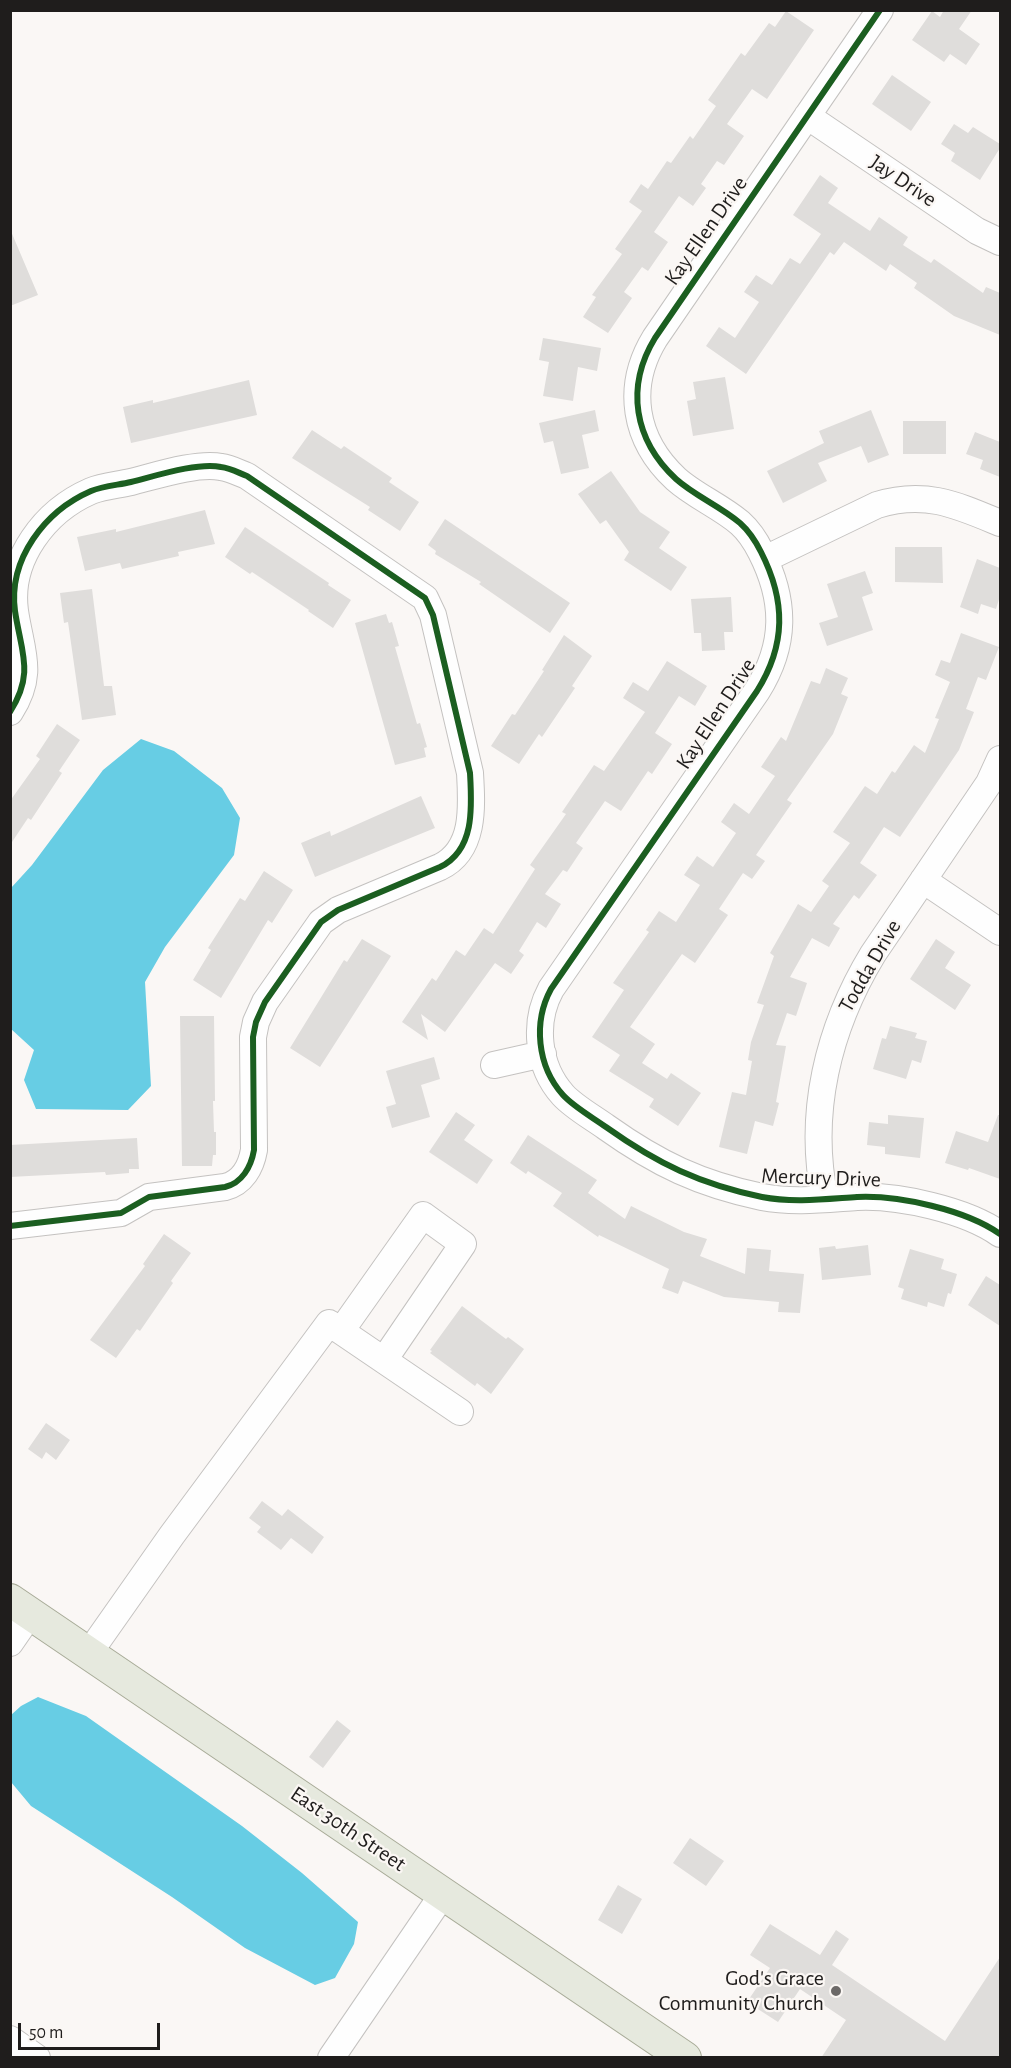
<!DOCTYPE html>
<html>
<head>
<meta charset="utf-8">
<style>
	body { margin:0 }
	#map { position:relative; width:1011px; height:2068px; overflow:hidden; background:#faf7f5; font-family:"Alegreya Sans",sans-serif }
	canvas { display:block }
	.frame { position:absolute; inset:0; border:12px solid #1f1d1c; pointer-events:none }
	.scale { position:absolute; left:18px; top:2023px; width:142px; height:27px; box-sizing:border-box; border:3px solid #1f1d1c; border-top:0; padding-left:8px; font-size:18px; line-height:21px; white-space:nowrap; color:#1f1d1c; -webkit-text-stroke:4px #fbf7f4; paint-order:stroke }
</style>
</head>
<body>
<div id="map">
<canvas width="1011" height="2068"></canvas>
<div class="frame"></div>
<div class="scale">50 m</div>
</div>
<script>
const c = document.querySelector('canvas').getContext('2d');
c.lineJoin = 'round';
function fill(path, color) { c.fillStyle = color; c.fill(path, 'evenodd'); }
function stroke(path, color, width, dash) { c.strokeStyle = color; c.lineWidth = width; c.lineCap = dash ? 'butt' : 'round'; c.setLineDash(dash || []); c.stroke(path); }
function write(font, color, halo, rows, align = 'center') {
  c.font = font + ' "Alegreya Sans",sans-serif'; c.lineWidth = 4.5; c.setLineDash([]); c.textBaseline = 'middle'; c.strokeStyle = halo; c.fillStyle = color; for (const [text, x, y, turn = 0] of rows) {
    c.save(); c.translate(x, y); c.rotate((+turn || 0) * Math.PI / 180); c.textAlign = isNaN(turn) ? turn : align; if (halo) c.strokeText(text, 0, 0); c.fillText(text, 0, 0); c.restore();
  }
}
const water = new Path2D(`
	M141,739l33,12 48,37 18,30 -6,37 -69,92 -20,35 6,104 -23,24 -92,-1 -12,-29 10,-30 -23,-21v-141l21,-23 71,-95z
	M38,1697l48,19 156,110 60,47 56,49 -4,22 -19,34 -20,7 -70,-37 -73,-51 -141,-91 -20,-24v-67l10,-9z`);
const building = new Path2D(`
	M944,10h28l-13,19 21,15 -14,21 -16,-11 -6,8 -32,-22 20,-29 8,6z
	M786,11l28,19 -47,69 -15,-10 -25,35 17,12 -20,29 -7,-4 -16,23 5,4 -13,18 -14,-10 -25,36 14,10 -20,29 -6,-4 -18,25 8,6 -24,35 -25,-16 13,-20 -4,-2 30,-41 -7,-5 27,-38 -13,-9 12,-18 7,5 19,-28 4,2 19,-27 3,3 23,-33 -8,-6 33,-47 4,3 24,-33 6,4z
	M892,75l39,27 -20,29 -39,-27z
	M954,124l14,9 5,-6 27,17v4l-20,32 -29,-19 4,-8 -14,-9z
	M820,175l18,13 -10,15 42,28 9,-14 29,20 -5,8 28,18 3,-4 49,34 3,-6 14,6v42l-46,-19 -40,-28 3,-5 -27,-19 -4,7 -42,-29 -10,13 -4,-3 -84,122 -40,-28 13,-19 16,11 24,-36 -15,-10 12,-17 16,10 18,-27 10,6 21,-30 -28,-19z
	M10,229l28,66 -28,11z
	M543,338l58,10 -4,23 -19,-4 -5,34 -30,-5 6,-34 -10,-2z
	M725,377l9,52 -41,7 -6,-35 9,-2 -3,-17z
	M249,380l8,35 -126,28 -8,-36 30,-7v3z
	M595,410l4,21 -17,4 7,33 -28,6 -8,-33 -9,2 -5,-20z
	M871,410l18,45 -21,8 -7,-17 -43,17 9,18 -44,22 -16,-32 57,-28 -5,-12z
	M903,421h43v33h-43z
	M312,430l29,19 3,-3 48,32 -3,4 30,20 -19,29 -32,-21 2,-3 -78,-49z
	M975,432l25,10v35l-20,-8 3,-9 -17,-6z
	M611,471l29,41 30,20 -11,16 28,19 -16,24 -47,-31 5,-8 -23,-32 -6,4 -22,-30z
	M205,510l10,34 -37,8 1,4 -57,13 -2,-6 -35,8 -8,-34 39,-8v3z
	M445,519l125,84 -20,30 -71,-49 2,-2 -46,-28 1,-3 -8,-6z
	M245,527l84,56 -1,2 23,15 -18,28 -25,-17 1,-1 -57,-38 -2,2 -25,-17z
	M895,547h47l1,36 -48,-1z
	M977,559l23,9v28l-4,13 -15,-5 -3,10 -18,-7z
	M865,571l8,22 -11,4 11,33 -46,16 -8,-23 19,-6 -11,-33z
	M92,589l12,97h8l4,29 -34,5 -14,-98 -4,1 -4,-30z
	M731,597l2,35h-9l1,18 -23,1 -1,-18h-7l-3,-34z
	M386,614l3,9 3,-1 7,24 -4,1 22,77 3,-1 7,24 -3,1 2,9 -31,8 -40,-142z
	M961,633l38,14 -13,33 -8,-3 -12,32 8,3 -15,38 -59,87 -16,-10 -24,36 17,12 -18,24 -5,-4 -21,29 7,4 -11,19 -17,-9 -22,39 17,6 -11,33 -9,-3 -11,32 10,1 -10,56 3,1 -6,23 -18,-5 -8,33 -28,-7 13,-55 14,3 6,-34 -4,-1 3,-18 13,-37 -7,-2 17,-47 -4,-3 28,-49 13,8 18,-26 -7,-5 28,-38 -17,-11 32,-46 12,8 15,-23 3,2 19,-28 11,8 14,-34 -4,-1 15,-36 -15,-7 6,-15 9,3z
	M564,635l28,21 -20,30 3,2 -33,49 -3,-3 -20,30 -28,-18 21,-32 3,1 29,-44 -2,-1z
	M667,661l40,25 -12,20 -16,-10 -24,37 17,11 -20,30 -4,-3 -27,40 -16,-10 -29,42 7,5 -16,24 -4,-2 -18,24 16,10 -15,24 -9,-6 -18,29 5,4 -13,19 -16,-11 -50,69 -24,-18 7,26 -26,-18 30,-44 4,3 20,-31 9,6 19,-28 9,6 42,-65 -5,-4 36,-51 -4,-2 32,-47 10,6 41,-59 -22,-14 10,-16 15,9z
	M826,668l22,10 -7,16 7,3 -15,37 -46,66 5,3 -36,52 9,6 -13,18 -9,-6 -24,36 9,6 -33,48 -13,-9 -52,73 25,17 -13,19 25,16 4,-6 30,20 -23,33 -29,-19 5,-8 -45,-28 11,-16 -28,-18 32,-47 -11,-7 36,-51 -3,-2 13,-19 17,11 24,-37 -16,-10 13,-19 16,11 23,-34 -15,-11 13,-19 15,11 26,-38 -14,-9 20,-30 5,4 25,-60 9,3z
	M57,724l23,16 -21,31 3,2 -31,47 -3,-2 -18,27v-44l30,-42 -4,-3z
	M421,796l14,32 -120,49 -14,-34 29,-12 1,5z
	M264,871l29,19 -21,33 -4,-3 -47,78 -28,-18 18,-30 -3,-2 32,-50 5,3z
	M362,939l29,17 -71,111 -30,-19 54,-88 3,2z
	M936,939l19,13 -10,16 26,17 -16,25 -45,-31z
	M180,1016h34l1,85h-2l1,31h2v23h-3l-1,11h-30z
	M890,1026l27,7 -2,5 12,3 -6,22 -9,-3 -6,19 -33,-10 9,-31 4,1z
	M434,1057l6,22 -19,6 9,32 -38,11 -6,-21 10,-3 -10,-33z
	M456,1112l19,13 -11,15 29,20 -16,24 -48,-32z
	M888,1115l36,3 -4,40 -35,-4v-7l-18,-2 2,-23 19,2z
	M998,1115h2v64l-31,-11 -1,2 -23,-7 11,-32 32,11z
	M528,1135l69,45 -9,13 37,26 6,-13 53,26 23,7 -7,17 45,18 2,-26 24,2 -2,21 35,3 -4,39 -22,-1 1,-10 -55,-5 -41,-16 -5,13 -16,-6 7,-19 -70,-34 -1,2 -45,-31 9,-13 -34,-22 -2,3 -16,-11z
	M137,1138l2,31h-10v4l-23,2 -1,-3 -95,5v-32z
	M164,1234l27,19 -20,28 2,2 -33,48 -3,-2 -21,29 -26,-18 55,-74 -2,-2z
	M868,1245l3,30 -49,5 -3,-32 16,-2 1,3z
	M910,1249l34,10 -3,10 16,5 -6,20 -3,-1 -4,14 -16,-5 -1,5 -26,-8 3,-10 -6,-2z
	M986,1276l14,9v41l-32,-21z
	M462,1306l44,33 2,-2 16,12 -33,45 -14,-11 -2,3 -45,-33 2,-2 -2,-1z
	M46,1423l24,17 -14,20 -10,-8 -4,7 -14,-10z
	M262,1501l20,15 6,-7 36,28 -12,17 -21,-16 -10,12 -24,-18 4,-5 -12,-9z
	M337,1720l14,11 -28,37 -14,-11z
	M690,1838l34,23 -18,25 -33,-23z
	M618,1885l24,14 -20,35 -24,-14z
	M770,1924l50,31 16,-25 13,9 -17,26 113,76 55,-84v101h-179l25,-38 -46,-31 -22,33 -31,-20 23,-34 -20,-13z`);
const minor = new Path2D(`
	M880,10l-225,328c-30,49 -21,102 21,141 19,17 44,27 64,44 9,8 16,19 21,29 25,49 25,93 -4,139l-206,298c-18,33 -14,77 12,106 11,12 29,22 43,32 52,37 94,57 156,70 31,6 64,2 95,0 42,-2 109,13 143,37
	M807,116l170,115 23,11
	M765,559l112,-54c48,-15 80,0 123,18
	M10,712c25,-39 11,-60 5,-101 -7,-52 30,-100 76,-120 12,-5 27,-6 40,-9 24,-6 67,-20 90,-15 9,1 18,6 26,9l178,122 8,17 37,158c2,34 5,77 -30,94l-102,43 -17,12 -56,80 -9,20 -3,15 1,113c-3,17 -12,33 -29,37l-76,10 -28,16 -111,13
	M923,880l77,52
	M494,1065l49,-11
	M825,1199c-18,-85 3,-171 48,-245l116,-171 11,-24
	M341,1331l82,-116 40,29 -79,116
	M10,1643l20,-29
	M89,1653l83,-118 157,-212 131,89
	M10,2039l27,19
	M331,2058l112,-164`);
const major = new Path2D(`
	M10,1600l675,458`);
const cycleway = new Path2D(`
	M880,10l-225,328c-30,49 -21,102 21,141 19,17 44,27 64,44 9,8 16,19 21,29 25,49 25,93 -4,139l-206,298c-18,33 -14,77 12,106 11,12 29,22 43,32 52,37 94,57 156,70 31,6 64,2 95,0 42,-2 109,13 143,37
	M10,712c25,-39 11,-60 5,-101 -7,-52 30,-100 76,-120 12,-5 27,-6 40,-9 24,-6 67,-20 90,-15 9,1 18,6 26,9l178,122 8,17 37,158c2,34 5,77 -30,94l-102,43 -17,12 -56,80 -9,20 -3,15 1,113c-3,17 -12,33 -29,37l-76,10 -28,16 -111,13`);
const markers = [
	[836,1991,6,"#6c6968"]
];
const streetNames = [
	["Jay Drive",903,181,34],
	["Kay Ellen Drive",706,231,-55],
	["Kay Ellen Drive",716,714,-57],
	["Todda Drive",870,966,-60],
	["Mercury Drive",821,1178,2],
	["East 30th Street",348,1829,34]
];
const poiNames = [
	["God's Grace",824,1978],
	["Community Church",824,2003]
];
fill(water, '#67cde4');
fill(building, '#dfdddb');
stroke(minor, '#c4c2c0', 28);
stroke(major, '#a8ab98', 34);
stroke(minor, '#fefefe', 26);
stroke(major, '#e6e9de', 32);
stroke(cycleway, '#1b5e20', 6);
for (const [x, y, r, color] of markers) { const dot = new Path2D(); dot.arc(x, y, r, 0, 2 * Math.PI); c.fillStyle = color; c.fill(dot); stroke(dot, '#fbf7f4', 2); }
write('22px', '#1f1d1c', '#fbf7f4', streetNames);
write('22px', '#1f1d1c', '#fbf7f4', poiNames, 'right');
</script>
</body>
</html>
